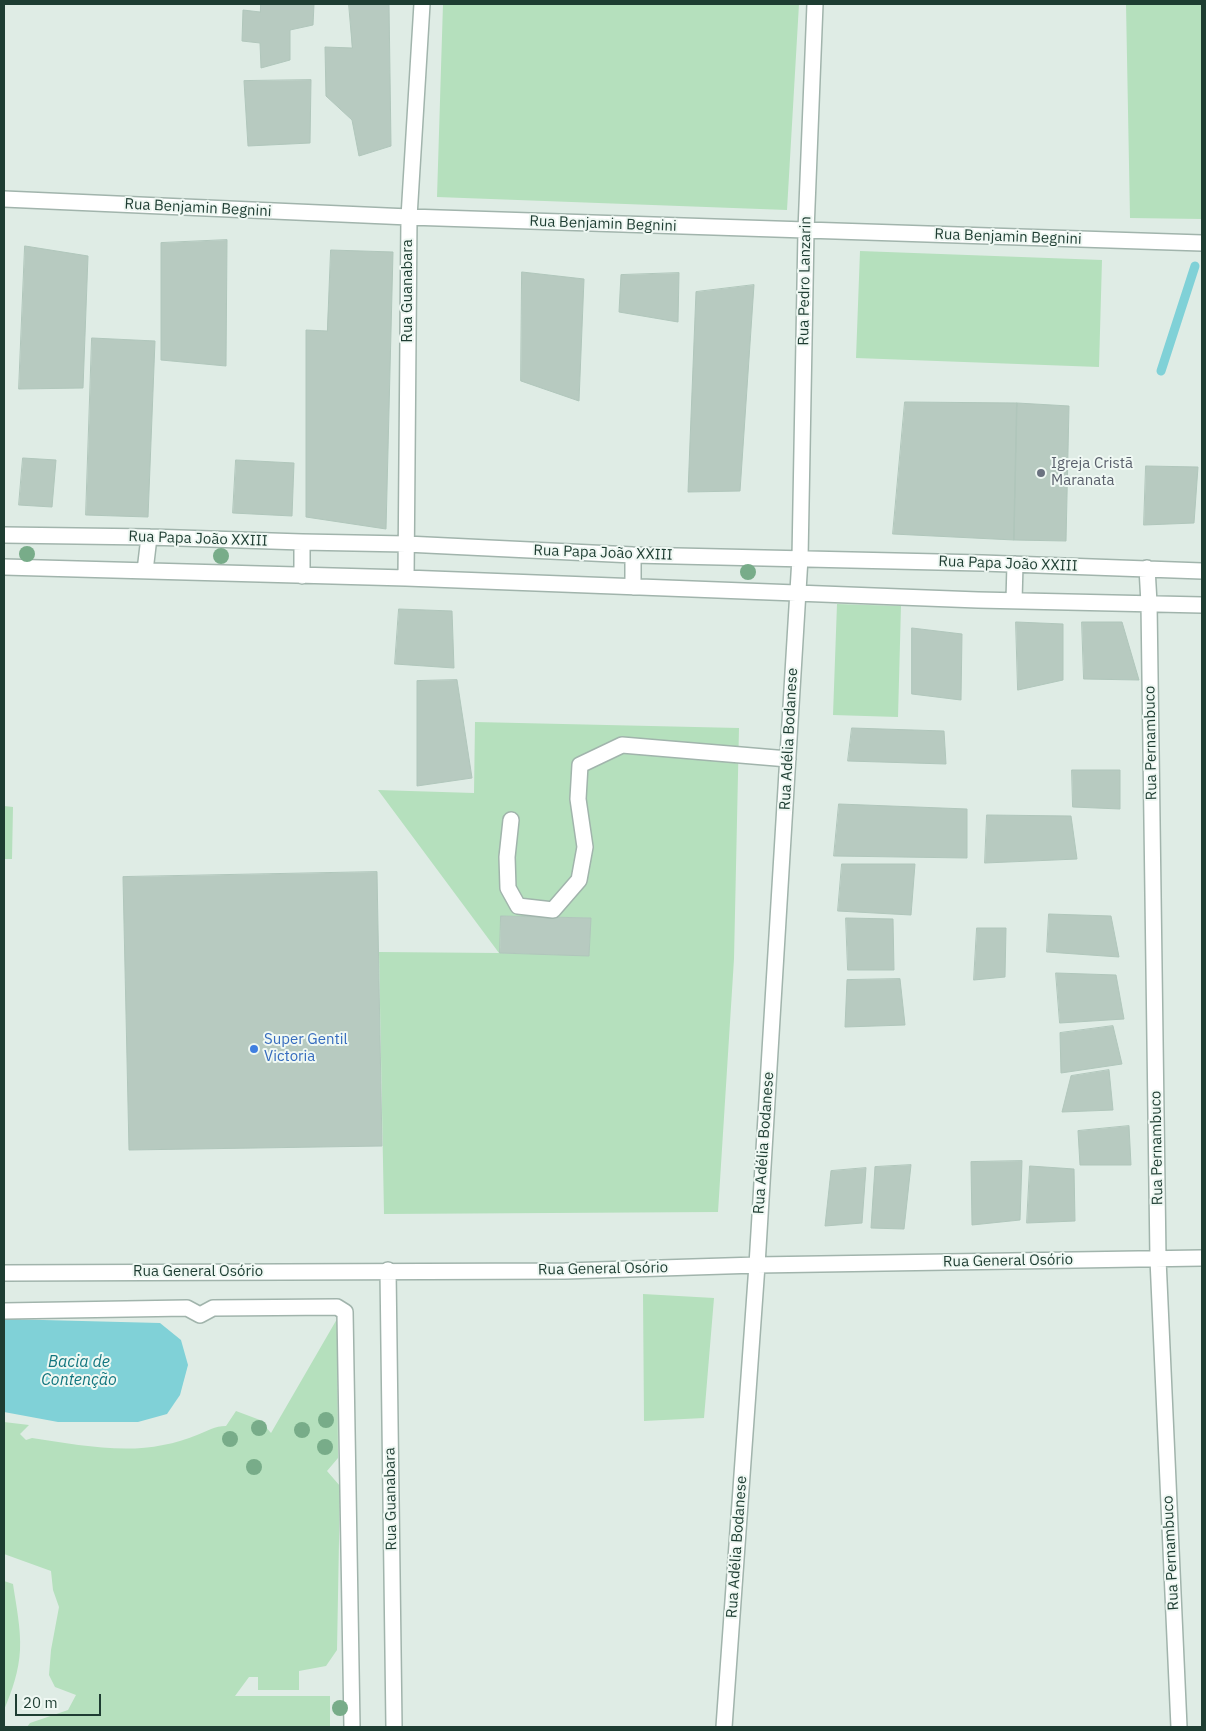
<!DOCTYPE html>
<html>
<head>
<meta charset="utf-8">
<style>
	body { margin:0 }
	#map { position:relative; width:1206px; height:1731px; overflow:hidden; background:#dfece5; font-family:"IBM Plex Sans",sans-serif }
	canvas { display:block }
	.frame { position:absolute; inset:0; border:5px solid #1e3d32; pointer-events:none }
	.scale { position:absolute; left:15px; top:1694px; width:86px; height:22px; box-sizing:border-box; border:2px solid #1e3d32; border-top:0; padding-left:6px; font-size:15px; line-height:18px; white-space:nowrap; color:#1e3d32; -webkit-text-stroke:4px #eff8f3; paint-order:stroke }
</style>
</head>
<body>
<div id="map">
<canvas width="1206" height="1731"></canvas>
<div class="frame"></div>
<div class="scale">20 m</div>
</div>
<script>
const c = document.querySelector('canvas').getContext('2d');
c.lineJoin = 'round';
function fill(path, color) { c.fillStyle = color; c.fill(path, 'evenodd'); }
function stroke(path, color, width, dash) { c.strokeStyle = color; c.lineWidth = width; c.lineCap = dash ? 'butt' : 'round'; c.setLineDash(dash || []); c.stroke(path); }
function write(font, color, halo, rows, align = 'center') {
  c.font = font + ' "IBM Plex Sans",sans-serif'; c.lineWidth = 4; c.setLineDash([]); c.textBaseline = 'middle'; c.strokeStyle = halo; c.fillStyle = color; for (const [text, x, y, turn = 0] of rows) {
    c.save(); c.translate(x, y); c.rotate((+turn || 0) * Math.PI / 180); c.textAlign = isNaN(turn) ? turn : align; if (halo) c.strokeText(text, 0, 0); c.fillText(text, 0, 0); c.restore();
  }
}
const green = new Path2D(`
	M443,4h356l-12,206 -350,-13z
	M1126,4h76v215l-72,-1z
	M860,251l242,9 -3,107 -243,-9z
	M837,604l64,2 -3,111 -65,-2z
	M475,722l264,6 -5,231 -16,253 -334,2 -5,-262 120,1 -121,-163 96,3zM501,916l89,2 -1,37 -89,-2z
	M4,806l9,1 -1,52h-8z
	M643,1294l71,4 -10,120 -60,3z
	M337,1319l1,139 -11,13 13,15 -3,164 -11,16 -27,5v19h-41v-13h-9l-14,19h95v31h-303l3,-4 38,-13 8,-15 -21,-8 -6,-12 2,-25 8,-43 -6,-17 -2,-19 -47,-17v-132l25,3 -9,9 6,6 6,-2c42,6 89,16 131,7 12,-2 24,-6 34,-10 10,-4 18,-9 29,-9l10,-15 24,9 11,13z
	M4,1581l9,3c3,21 8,44 7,66 -1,21 -8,41 -16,60z`);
const water = new Path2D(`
	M4,1319l156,4 21,17 7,25 -8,30 -13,19 -29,8h-80l-54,-10z`);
const stream = new Path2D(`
	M1161,371l34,-105`);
const building = new Path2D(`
	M261,4h53l-1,21 -23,5v30l-29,8 -1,-25 -18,-2 1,-31 17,2z
	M349,4h40l2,142 -32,10 -7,-36 -26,-24 -1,-49 27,1z
	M311,80l-1,63 -62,3 -4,-65z
	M227,240l-1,126 -65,-6v-117z
	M25,246l63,10 -5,132 -64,1z
	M331,250l62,2 -7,277 -80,-12v-187l21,1z
	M522,272l62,7 -5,122 -58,-20z
	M679,273l-1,49 -59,-10 2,-37z
	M754,285l-14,206 -52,1 8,-200z
	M92,338l63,3 -7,176 -62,-2z
	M905,402l112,1 -3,137 -121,-6z
	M1017,403l52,3 -3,135 -52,-1z
	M23,458l33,2 -4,47 -33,-2z
	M236,460l58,3 -2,53 -59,-3z
	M1146,466l52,1 -4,56 -50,2z
	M399,609l53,2 2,57 -59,-4z
	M1016,622l47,2v56l-45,10z
	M1082,622h40l17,58 -55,-1z
	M912,628l50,6 -1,66 -49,-6z
	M457,680l15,98 -55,8v-105z
	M852,728l92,3 2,33 -98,-3z
	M1072,770h48v39l-47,-2z
	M839,804l128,5v49l-133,-2z
	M987,815l84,1 6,43 -92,4z
	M842,864h73l-4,51 -73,-4z
	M377,872l5,274 -253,4 -6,-273z
	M1049,914l62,2 8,41 -72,-5z
	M501,916l90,2 -2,38 -89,-3z
	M846,918l47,1 1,51h-46z
	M977,928h29l-1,49 -31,3z
	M1056,973l60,2 8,44 -64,4z
	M900,979l5,46 -60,2 2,-47z
	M1113,1026l9,38 -61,9 -1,-40z
	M1109,1070l4,40 -51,2 9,-36z
	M1129,1126l2,39h-51l-2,-34z
	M1022,1161l-2,59 -48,5 -1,-63z
	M911,1165l-7,64 -33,-1 4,-61z
	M1030,1166l44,3 1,52 -48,2z
	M866,1168l-4,55 -37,3 6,-55z`);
const minor = new Path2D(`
	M4,199l405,18 793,26
	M4,535l145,2 153,5 104,2 227,11 349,8 220,8
	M302,542v34
	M4,567l402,11 572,22 224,5
	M1147,568l2,35 9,656 21,468
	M145,571l4,-34
	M406,578l3,-361 13,-213
	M633,587v-32
	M1014,601l1,-37
	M511,820l-4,37 1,31 10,18 35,4 26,-30 6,-33 -7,-48 2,-34 42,-20 166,14
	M388,1270l6,457
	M4,1273l561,-2 192,-6 445,-7
	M4,1311l183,-3 13,7 13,-7 124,-1 8,5 7,415
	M724,1727l33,-462 43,-707 6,-327 9,-227`);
const trees = [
	[27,554],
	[221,556],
	[748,572],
	[326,1420],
	[259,1428],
	[302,1430],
	[230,1439],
	[325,1447],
	[254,1467],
	[340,1708]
];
const markers = [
	[1041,473,5,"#6b7280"],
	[254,1049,5,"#3f7fe0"]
];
const streetNames = [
	["Rua Benjamin Begnini",198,208,3],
	["Rua Benjamin Begnini",603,224,2],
	["Rua Benjamin Begnini",1008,237,2],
	["Rua Pedro Lanzarin",805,281,-89],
	["Rua Guanabara",408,291,-90],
	["Rua Papa João XXIII",198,539,2],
	["Rua Papa João XXIII",603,553,2],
	["Rua Papa João XXIII",1008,564,2],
	["Rua Adélia Bodanese",789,739,-87],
	["Rua Pernambuco",1151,743,-91],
	["Rua Adélia Bodanese",764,1143,-86],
	["Rua Pernambuco",1157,1148,-91],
	["Rua General Osório",1008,1261,-1],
	["Rua General Osório",603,1269,-1],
	["Rua General Osório",198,1272],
	["Rua Guanabara",391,1499,-91],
	["Rua Adélia Bodanese",737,1547,-86],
	["Rua Pernambuco",1171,1553,-93]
];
const worshipNames = [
	["Igreja Cristã",1051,464],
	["Maranata",1051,481]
];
const shopNames = [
	["Super Gentil",264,1040],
	["Victoria",264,1057]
];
const waterNames = [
	["Bacia de",79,1362],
	["Contenção",79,1380]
];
fill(green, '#b5e0bd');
fill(water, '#80d1d7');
stroke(stream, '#80d1d7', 9);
fill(building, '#b7cac0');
stroke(building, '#b0c6bb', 1);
stroke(minor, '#a1b4ac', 18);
stroke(minor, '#fff', 15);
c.fillStyle = '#78ac89';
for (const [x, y] of trees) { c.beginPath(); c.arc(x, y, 8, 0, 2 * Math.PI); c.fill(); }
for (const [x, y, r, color] of markers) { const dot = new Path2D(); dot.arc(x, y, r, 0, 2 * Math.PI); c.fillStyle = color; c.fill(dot); stroke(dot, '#eff8f3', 2); }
write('15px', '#1e3d32', '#eff8f3', streetNames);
write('15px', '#5b616d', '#eff8f3', worshipNames, 'left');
write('15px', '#366cbe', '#eff8f3', shopNames, 'left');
write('italic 16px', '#12767f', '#eff8f3', waterNames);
</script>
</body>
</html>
